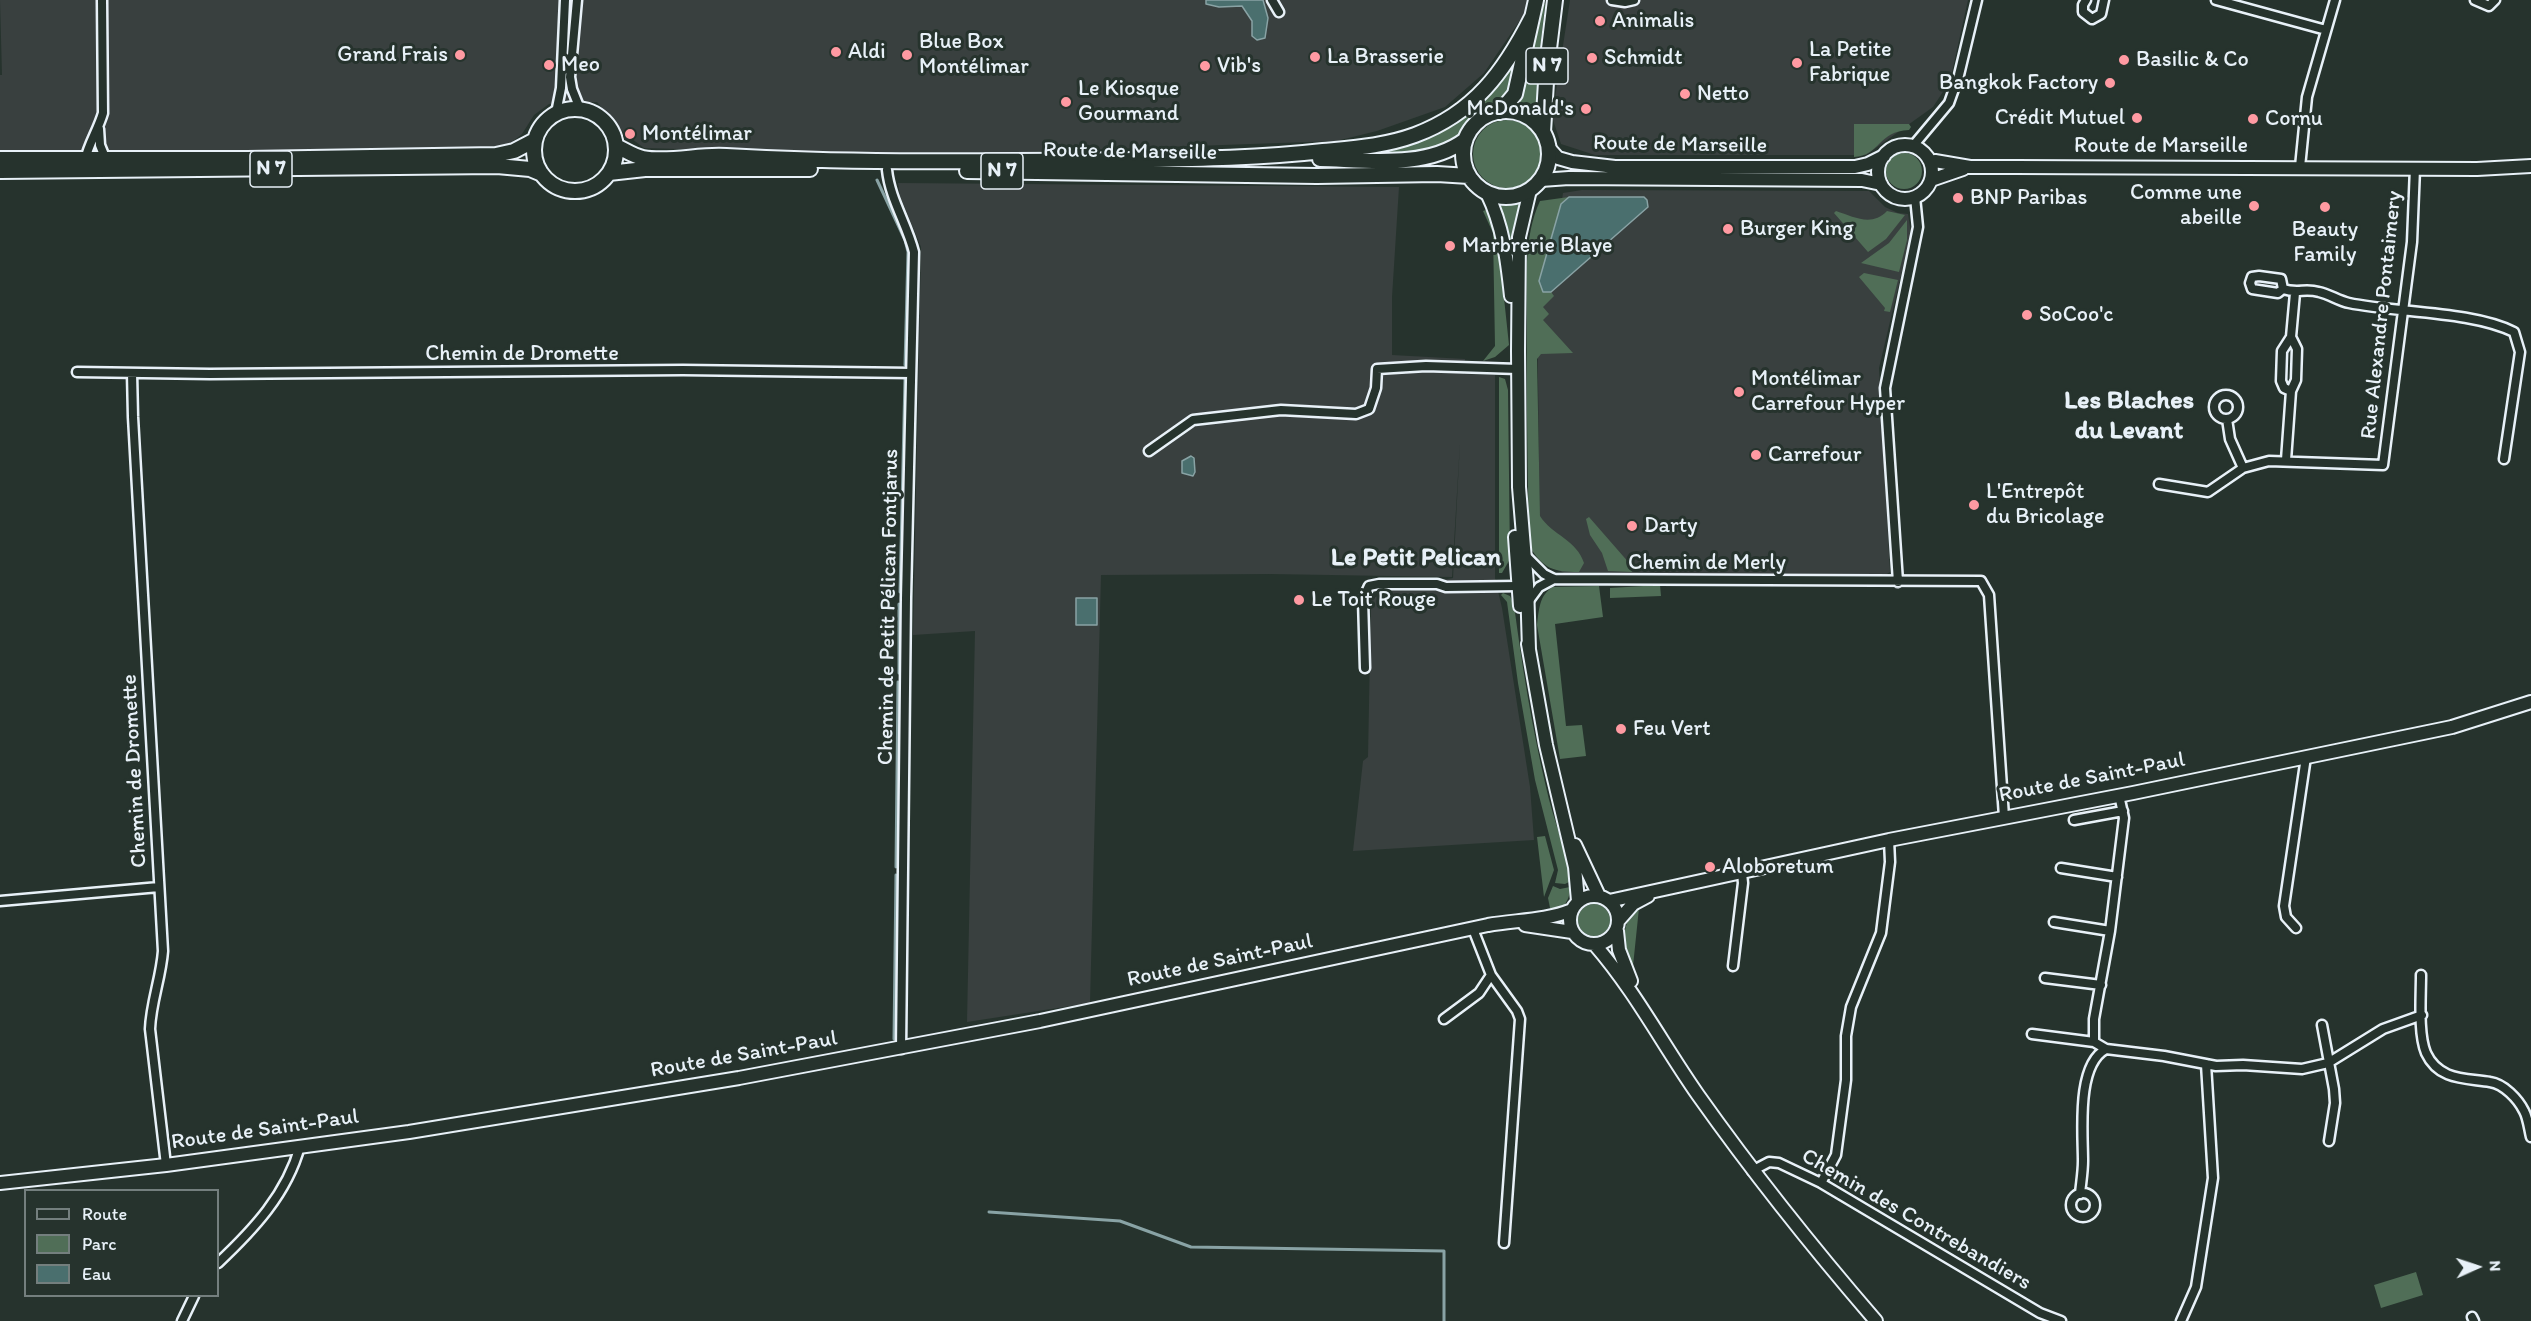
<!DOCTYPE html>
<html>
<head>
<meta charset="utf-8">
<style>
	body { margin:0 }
	#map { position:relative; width:2531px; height:1321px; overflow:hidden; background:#26332d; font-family:Itim,sans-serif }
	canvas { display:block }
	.legend { position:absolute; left:24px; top:1189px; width:195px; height:108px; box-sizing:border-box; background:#26332d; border:2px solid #747f7e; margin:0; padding:8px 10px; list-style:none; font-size:18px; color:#e8f1f8 }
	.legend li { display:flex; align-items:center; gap:12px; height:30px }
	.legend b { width:30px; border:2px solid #747f7e }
	.north { position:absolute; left:2447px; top:1237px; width:60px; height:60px; -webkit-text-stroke:4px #26332d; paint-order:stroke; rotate:87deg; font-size:16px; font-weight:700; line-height:24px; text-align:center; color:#e8f1f8 }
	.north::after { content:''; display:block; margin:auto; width:21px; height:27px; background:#e8f1f8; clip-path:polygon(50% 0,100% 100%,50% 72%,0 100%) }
</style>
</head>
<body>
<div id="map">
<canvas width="2531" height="1321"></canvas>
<ul class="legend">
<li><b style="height:8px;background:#26332d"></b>Route</li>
<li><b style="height:16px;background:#506e57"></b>Parc</li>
<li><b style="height:16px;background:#4a6f6e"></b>Eau</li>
</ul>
<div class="north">N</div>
</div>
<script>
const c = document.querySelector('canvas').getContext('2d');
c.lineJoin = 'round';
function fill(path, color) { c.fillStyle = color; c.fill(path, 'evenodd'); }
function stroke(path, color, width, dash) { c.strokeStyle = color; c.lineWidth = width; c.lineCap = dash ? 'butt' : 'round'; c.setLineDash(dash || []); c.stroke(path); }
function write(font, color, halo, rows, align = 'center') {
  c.font = font + ' Itim,sans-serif'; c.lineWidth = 6; c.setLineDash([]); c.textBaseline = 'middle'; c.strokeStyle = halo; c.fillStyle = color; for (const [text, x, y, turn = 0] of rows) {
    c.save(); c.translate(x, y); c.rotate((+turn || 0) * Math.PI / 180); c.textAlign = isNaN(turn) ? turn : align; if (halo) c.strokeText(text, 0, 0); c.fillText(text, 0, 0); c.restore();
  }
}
const built = new Path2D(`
	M0,0h1531l-2,7 -45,66 -39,34 -68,24 -41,10 -312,11h-235l-145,-4 -20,-15 -27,-31 -48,2 -15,11 -12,19 -15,12 -174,6h-333v-77h2z
	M1570,0h398l-18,81 -17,26 -67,48h-271l-34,-11 -9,-27z
	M898,183l501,4 -7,110v58l73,4 -1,15 31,1v203l7,30 28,179 4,53 -181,11 10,-90 5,-4 3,-157 14,-9 68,-13 7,-136 -8,135 -182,-3 -169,1 -11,428 -123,19 8,-391 -62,4 8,-388 -21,-51z
	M1582,190l287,1 16,16 13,6 10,1 3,19 -32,135 11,204 -8,5 -318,-4 -13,-6 -11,-16 -3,-258 8,-50 10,2 8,-52z`);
const green = new Path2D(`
	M1541,2l4,2 -7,64 2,17 -2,26 -22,-9 8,-14z
	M1524,47l-6,28 -15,28 -30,16 -18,23 -12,9 -38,4 -60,-2 30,-2 104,-49 18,-17z
	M1473 154a34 34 0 1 1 68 0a34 34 0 1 1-68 0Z
	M1854,124h55l2,3 -2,3c-31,1 -29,26 -55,27z
	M1886 171a18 18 0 1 1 36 0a18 18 0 1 1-36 0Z
	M1569,197l-8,7 -18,88h8l3,4 -11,11 6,7 -6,6 30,33 -32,1 -4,5 3,157c12,19 37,24 44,47l-5,9c-26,0 -35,-3 -50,-26 -1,-74 -3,-149 -2,-224 0,-39 -4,-85 13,-121z
	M1521,204l-4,14 -4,50 -3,-30 -10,-32z
	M1486,210l11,22 12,113 -14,12 -12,4 12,-15 -2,-113 -10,-22z
	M1836,211c18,6 36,16 51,0l18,4 -19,24 -18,13 -34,-39z
	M1907,220v20l-8,32 -38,-9 28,-20z
	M1864,273l34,7 -8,32 -6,-1 1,-3 -26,-31z
	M1499,377l6,2 3,11 2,169 -8,14h-3z
	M1589,517l41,47 2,8 -24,-1 -6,-18 -12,-18 -4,-16z
	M1660,585l1,11 -51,2v-10z
	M1599,586l4,31 -48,7 11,102 16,-1 4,31 -26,3 -23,-134c2,-15 2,-30 16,-38z
	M1503,593l7,3 4,9c8,61 18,122 32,182 7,32 20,62 25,94l-6,3 -10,-1 3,-13 -23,-90 -17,-97 -11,-81 -6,-7z
	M1545,836l9,34 -10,27 -7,-60z
	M1553,886l7,3 10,-2c0,14 -6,21 -19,26l-3,-15z
	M1578 920a16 16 0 1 1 32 0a16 16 0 1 1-32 0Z
	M1639,908l-6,58 -5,-1c-5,-21 -8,-43 11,-57z
	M2416,1272l7,23 -42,13 -7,-23z`);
const water = new Path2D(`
	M1206,0h57l5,18 -3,20 -8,2 -5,-4v-15l-10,-15 -23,1 -13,-3z
	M1569,197h75l3,3 1,7 -97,85h-8l-4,-11 22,-77z
	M1191,456l3,2 1,14 -2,4 -11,-3v-12z
	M1076,598h21v27h-21z`);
const stream = new Path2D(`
	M877,180l28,60 3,12 -3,113
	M900,592l5,-214
	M899,673v-69
	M896,867l2,-185
	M894,1039l2,-164
	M989,1212l131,9 71,26 253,4v70`);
const street = new Path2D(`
	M577,0l-7,77 2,12 8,20
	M1272,0l7,12
	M1612,0l13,2 9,-2
	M2086,0l-3,5v7l9,7 9,-5 3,-14
	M2216,0l110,30
	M2475,0l14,6 6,-6
	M556,113l5,-25 4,-88
	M99,129l1,16 6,15
	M1913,146l36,-43 10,-28 18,-75
	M85,160c4,-17 13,-30 18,-47l-1,-113
	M2300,167l7,-70 28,-97
	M887,170c3,29 20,54 27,82l-8,346 -5,451
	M2259,276l22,3 2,10 -5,4 -26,-4 -2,-6 2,-6z
	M2283,289c15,5 21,-1 36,3 10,2 20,9 30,11 48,10 123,8 165,29l6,20 -16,107
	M77,372l133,2 473,-4 228,3
	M132,373l1,44 30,534c-2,27 -12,51 -13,78l16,136
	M2291,391l-7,-3 -3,-7 1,-30 9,-14 4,-44
	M2214 407a12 12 0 1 1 24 0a12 12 0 1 1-24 0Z
	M2227,419l3,20 13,29
	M1149,451l44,-31 88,-10 75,4 13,-5 7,-21 1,-19 49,-3 92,3
	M2286,460l5,-69 5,-11 1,-31 -6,-12
	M2159,484l49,8 35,-24 26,-7 114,4 29,-223 3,-74
	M1525,555l19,19 10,5 427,2 8,14 15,222
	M1898,582l-13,-194 33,-161 -3,-30
	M1528,602l11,-15 15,-8
	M1365,668l-2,-69 6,-13 10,-2h58l9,3 72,-1
	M2119,795l5,23 -14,113 -16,88v23l12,7 58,7 52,10 27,-1 59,4 26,-6 55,-34 39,-14
	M2074,820l49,-9
	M2061,868l56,9
	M0,901l159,-14
	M2054,922l56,9
	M2296,928l-10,-11 -2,-11 22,-149
	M1473,929l18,46 26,36 3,8 -16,224
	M1733,966l10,-83 -1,-10
	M2421,975c0,22 -3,59 5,78 13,28 40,25 64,29 14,2 28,17 34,29 4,7 5,18 7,26
	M2045,978l56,7
	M1444,1019l35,-26 12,-18
	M2322,1025l12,64 1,14 -6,38
	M2032,1034l62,8
	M1752,1171l17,-9 10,1 42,20 219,130 21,8
	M1821,1183l15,-28 10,-75v-44l5,-29 30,-74 9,-71 -1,-22
	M2071 1205a12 12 0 1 1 24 0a12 12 0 1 1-24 0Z
	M2080,1194c1,-11 3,-22 3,-33 0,-29 -7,-96 23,-112
	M218,1263c35,-33 69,-69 82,-117
	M2472,1317l2,4
	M182,1321l12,-25
	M2181,1321l15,-34 17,-109 -7,-114`);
const secondary = new Path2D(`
	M1878 172a27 27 0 1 1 54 0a27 27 0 1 1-54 0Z
	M1549,148l9,10 14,4 43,5h240l13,-3 16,-8
	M1931,163l4,-2 35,6h46l461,2 54,-3
	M1541,180l28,-2 293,2 19,4
	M1931,180l32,-11
	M1487,193c16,33 20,66 24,103
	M1515,537l5,69
	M1528,644l18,101 29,122 3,34
	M1529,650l-2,-66 -8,-97 -1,-136 1,-114 11,-47
	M1575,845l24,51
	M1570 920a24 24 0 1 1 48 0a24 24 0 1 1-48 0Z
	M1609,901l280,-61 244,-47 319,-66 79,-25
	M1619,920l14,-16 15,-8
	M1525,925l47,7
	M1617,931l2,19 12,31
	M1595,945c40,46 68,100 103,150 56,79 115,153 178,226
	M0,1183l166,-18 243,-33 330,-54 301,-57 448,-96c28,-5 57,-4 84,-15`);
const primary = new Path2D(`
	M534 150a41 41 0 1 1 82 0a41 41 0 1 1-82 0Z
	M1463 154a43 43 0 1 1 86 0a43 43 0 1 1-86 0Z
	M1500,112l15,-18 21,-94
	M1543,132l4,-67 8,-65
	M616,146c9,4 17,10 27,12 27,5 56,-4 83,-2 137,8 274,5 411,4 63,-1 124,-2 186,-9 31,-3 62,-5 92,-16 59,-22 89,-63 117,-118
	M0,159h247l249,-4 18,-4 21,-11
	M1320,159c47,1 106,10 145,-19
	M0,171l497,-5 33,3 12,5
	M967,171l350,5 120,-2 32,2
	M609,173l36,-4h165`);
const markers = [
	[1600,21,6,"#ff9aa2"],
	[836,52,6,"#ff9aa2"],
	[460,55,6,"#ff9aa2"],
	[907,55,6,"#ff9aa2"],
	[1315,57,6,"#ff9aa2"],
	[1592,58,6,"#ff9aa2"],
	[2124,60,6,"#ff9aa2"],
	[1797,63,6,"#ff9aa2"],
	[549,65,6,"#ff9aa2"],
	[1205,66,6,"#ff9aa2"],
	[2110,83,6,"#ff9aa2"],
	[1685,94,6,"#ff9aa2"],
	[1066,102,6,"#ff9aa2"],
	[1586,109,6,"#ff9aa2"],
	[2137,118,6,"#ff9aa2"],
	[2253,119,6,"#ff9aa2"],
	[630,134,6,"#ff9aa2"],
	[1958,198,6,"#ff9aa2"],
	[2254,206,6,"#ff9aa2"],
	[2325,207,6,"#ff9aa2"],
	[1728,229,6,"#ff9aa2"],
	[1450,246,6,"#ff9aa2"],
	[2027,315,6,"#ff9aa2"],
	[1739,392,6,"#ff9aa2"],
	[1756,455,6,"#ff9aa2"],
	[1974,505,6,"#ff9aa2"],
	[1632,526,6,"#ff9aa2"],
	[1299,600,6,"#ff9aa2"],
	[1621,729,6,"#ff9aa2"],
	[1710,867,6,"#ff9aa2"]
];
const shields = [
	[1547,66,42],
	[271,169,42],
	[1002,171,42]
];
const shieldNames = [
	["N 7",1547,66],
	["N 7",271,169],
	["N 7",1002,171]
];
const poiNames = [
	["Animalis",1612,21],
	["Blue Box",919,42],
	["Montélimar",919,67],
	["La Petite",1809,50],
	["Fabrique",1809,75],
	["Aldi",848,52],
	["Grand Frais",448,55,"right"],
	["La Brasserie",1327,57],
	["Schmidt",1604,58],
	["Basilic & Co",2136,60],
	["Meo",561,65],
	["Vib's",1217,66],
	["Bangkok Factory",2098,83,"right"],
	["Le Kiosque",1078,89],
	["Gourmand",1078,114],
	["Netto",1697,94],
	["McDonald's",1574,109,"right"],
	["Crédit Mutuel",2125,118,"right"],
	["Cornu",2265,119],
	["Montélimar",642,134],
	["Comme une",2242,193,"right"],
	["abeille",2242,218,"right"],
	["BNP Paribas",1970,198],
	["Burger King",1740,229],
	["Beauty",2325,230,"center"],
	["Family",2325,255,"center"],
	["Marbrerie Blaye",1462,246],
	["SoCoo'c",2039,315],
	["Montélimar",1751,379],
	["Carrefour Hyper",1751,404],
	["Carrefour",1768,455],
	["L'Entrepôt",1986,492],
	["du Bricolage",1986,517],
	["Darty",1644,526],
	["Le Toit Rouge",1311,600],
	["Feu Vert",1633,729],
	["Aloboretum",1722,867]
];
const streetNames = [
	["Route de Marseille",1680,145,1],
	["Route de Marseille",2161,146],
	["Route de Marseille",1130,152,1],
	["Rue Alexandre Pontaimery",2382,315,-84],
	["Chemin de Dromette",522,354],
	["Chemin de Merly",1707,563],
	["Chemin de Petit Pélican Fontjarus",889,607,-89],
	["Chemin de Dromette",135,771,-93],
	["Route de Saint-Paul",2092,778,-11],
	["Route de Saint-Paul",1220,961,-12],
	["Route de Saint-Paul",744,1055,-10],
	["Route de Saint-Paul",265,1130,-8],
	["Chemin des Contrebandiers",1916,1220,30]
];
const quarterNames = [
	["Les Blaches",2129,401],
	["du Levant",2129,431],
	["Le Petit Pelican",1416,558]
];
fill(built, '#39403f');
fill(green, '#506e57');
fill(water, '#4a6f6e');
stroke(water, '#89a3a5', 1.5);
stroke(stream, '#89a3a5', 3);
stroke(street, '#e8f1f8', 13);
stroke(secondary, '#e8f1f8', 16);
stroke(primary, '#e8f1f8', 18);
stroke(street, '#26332d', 8);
stroke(secondary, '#26332d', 12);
stroke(primary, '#26332d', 14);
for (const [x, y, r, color] of markers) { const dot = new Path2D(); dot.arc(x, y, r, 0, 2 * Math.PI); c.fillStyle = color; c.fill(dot); stroke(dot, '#26332d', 2); }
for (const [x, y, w] of shields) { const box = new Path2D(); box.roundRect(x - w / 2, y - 18, w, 36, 4.5); c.fillStyle = '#26332d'; c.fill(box); stroke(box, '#e8f1f8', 1.5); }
write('bold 21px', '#e8f1f8', null, shieldNames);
write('22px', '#e8f1f8', '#26332d', poiNames, 'left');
write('22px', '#e8f1f8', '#26332d', streetNames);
write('bold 26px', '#e8f1f8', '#26332d', quarterNames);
</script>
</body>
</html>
